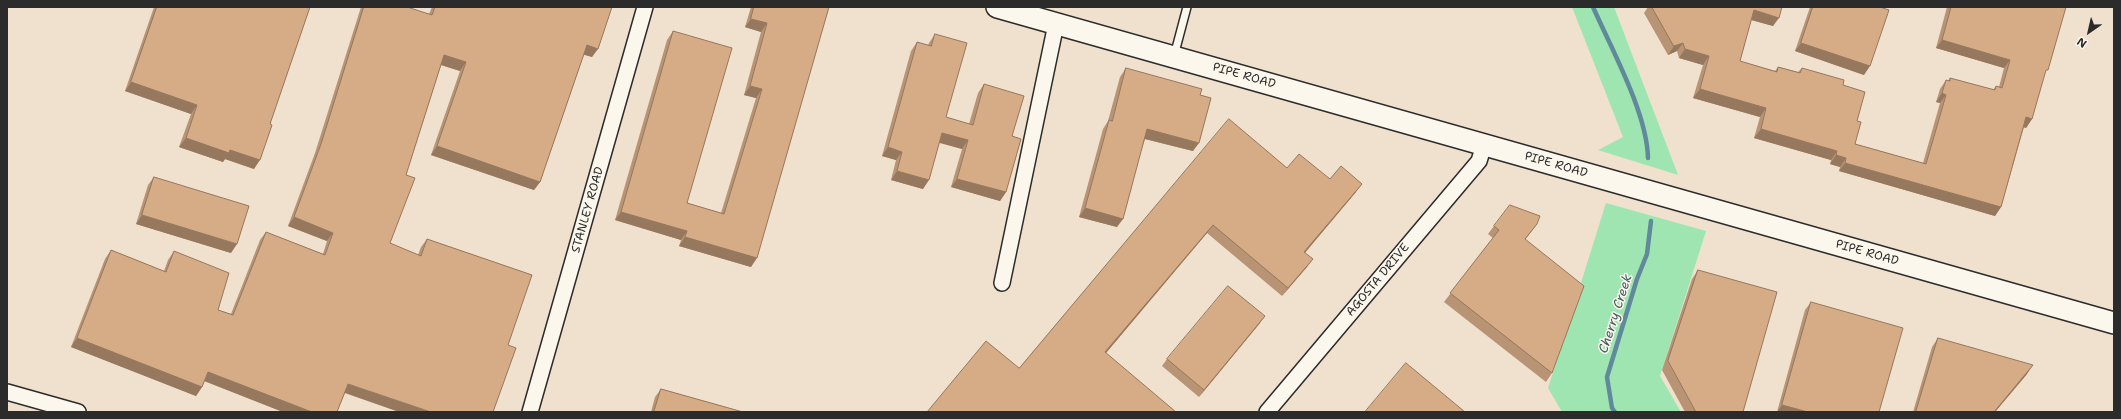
<!DOCTYPE html>
<html>
<head>
<meta charset="utf-8">
<style>
	body { margin:0 }
	#map { position:relative; width:2121px; height:419px; overflow:hidden; background:#fbf7ec; font-family:"Shantell Sans",sans-serif }
	canvas { display:block }
	.frame { position:absolute; inset:0; border:8px solid #2b2b2b; pointer-events:none }
	.north { position:absolute; left:2069px; top:12px; width:40px; height:40px; -webkit-text-stroke:3px #fbf7ec; paint-order:stroke; rotate:214deg; font-size:11px; font-weight:700; line-height:16px; text-align:center; color:#2b2b2b }
	.north::after { content:''; display:block; margin:auto; width:14px; height:18px; background:#2b2b2b; clip-path:polygon(50% 0,100% 100%,50% 72%,0 100%) }
</style>
</head>
<body>
<div id="map">
<canvas width="2121" height="419"></canvas>
<div class="frame"></div>
<div class="north">N</div>
</div>
<script>
const c = document.querySelector('canvas').getContext('2d');
c.lineJoin = 'round';
function fill(path, color) { c.fillStyle = color; c.fill(path, 'evenodd'); }
function stroke(path, color, width, dash) { c.strokeStyle = color; c.lineWidth = width; c.lineCap = dash ? 'butt' : 'round'; c.setLineDash(dash || []); c.stroke(path); }
function write(font, color, halo, rows, align = 'center') {
  c.font = font + ' "Shantell Sans",sans-serif'; c.lineWidth = 3; c.setLineDash([]); c.textBaseline = 'middle'; c.strokeStyle = halo; c.fillStyle = color; for (const [text, x, y, turn = 0] of rows) {
    c.save(); c.translate(x, y); c.rotate((+turn || 0) * Math.PI / 180); c.textAlign = isNaN(turn) ? turn : align; if (halo) c.strokeText(text, 0, 0); c.fillText(text, 0, 0); c.restore();
  }
}
const built = new Path2D(`
	M7,7h2107v405h-2107z`);
const green = new Path2D(`
	M1572,7h42l64,168 -80,-25 25,-13z
	M1606,203l100,28 -46,145 21,36h-119l-14,-24z`);
const stream = new Path2D(`
	M1593,7c19,43 54,106 55,151
	M1615,412l-3,-4 -5,-31 30,-98 10,-25 4,-33`);
const lane = new Path2D(`
	M1174,56l13,-49`);
const street = new Path2D(`
	M1002,283l54,-259
	M7,392l71,20
	M530,412l115,-405
	M1267,412l212,-251 5,-16`);
const secondary = new Path2D(`
	M997,7l1117,316`);
const wall = new Path2D(`
	M154,7h156l-56,162 -29,-10 -2,3 -44,-15 12,-33 -66,-23z
	M361,7h46l22,7 3,-7h180l-20,50 -8,-3 -44,128 -6,8 -103,-35 29,-84 -19,-6 -35,110 -16,68 28,12 3,-8 6,-8 105,36 -187,118 -8,19h-54l-79,-31 -2,6 -6,9 -125,-49 34,-88 6,-9 53,21 4,-11 6,-9 44,59 13,4 29,-74 6,-8 57,22 4,-13 -39,-15 27,-73z
	M751,7h78l-78,260 -72,-21 2,-6 -66,-20 52,-180 6,-9 14,172 34,10 35,-115 -12,-3 17,-63 -16,-5z
	M1648,7h134l-9,19 -22,-6 -11,41 35,10 3,-4 20,5 4,-4 41,17 14,36 -2,23 68,19 17,-60 -4,-1 4,-13 6,-9 2,1 2,-3 43,12 3,-4 3,1 5,-19 -68,-20 11,-41h119l-22,68 -12,44 -6,9 -2,-1 -23,80 -6,9 -156,-45 1,-4 -10,-3 1,-4 -77,-22 6,-21 -67,-19 10,-33 -24,-7 -2,-7 -9,4 -24,-42z
	M1810,7h70l-16,68 -69,-24z
	M935,34l11,83 23,7 9,-31 6,-9 28,52 -6,56 -6,9 -49,-14 11,-38 -23,-7 -16,47 -32,-9 5,-20 -14,-4 29,-105 6,-9 11,3 1,-2z
	M1126,68l74,27 -7,56 -48,-12 -28,88 -38,-10 24,-88 5,-8 12,-44z
	M1287,168l43,11 26,13 -51,60 2,15 -25,29 -75,-63 -101,120 -87,15z
	M154,177l77,76 -95,-29 12,-39z
	M1537,224l-12,16 27,133 -6,9 -102,-80 49,-64 -5,-4 6,-8z
	M1698,270l45,142h-58l-23,-42 30,-91z
	M1811,302l68,110h-102l28,-102z
	M1260,323l-61,74 -37,-31 5,-7z
	M1938,338l89,36 -32,38h-82l19,-65z
	M661,389l82,23h-92l4,-15z`);
const shadedWall = new Path2D(`
	M1754,10l25,8 -6,8 -25,-7z
	M751,19l16,4 -6,9 -16,-5z
	M1942,40l68,20 -6,8 -68,-20z
	M1683,43l-6,8 -9,4 6,-9z
	M1801,43l69,23 -6,9 -69,-24z
	M587,45l11,4 -6,8 -11,-3z
	M1685,49l24,7 -6,9 -24,-7z
	M444,55l22,7 -6,9 -22,-7z
	M131,82l66,23 -6,9 -66,-23z
	M750,86l12,3 -6,9 -12,-3z
	M1700,89l66,19 -6,9 -67,-19z
	M1942,93l4,2 -6,8 -4,-1z
	M2026,117l6,2 -6,9 -6,-2z
	M1147,129l52,14 -6,8 -52,-13z
	M1761,129l76,22 -6,9 -77,-22z
	M942,133l26,7 -6,9 -26,-7z
	M186,138l44,12 30,10 -6,9 -29,-10 -2,3 -44,-15z
	M437,146l103,36 -6,8 -103,-35z
	M888,147l14,5 -6,8 -14,-4z
	M1836,155l10,3 -6,9 -10,-3z
	M1845,163l156,44 -6,9 -156,-45z
	M897,171l32,9 -6,9 -32,-9z
	M957,179l49,13 -6,9 -49,-14z
	M1362,184l-6,8 -57,68 5,-8z
	M1085,208l38,11 -6,8 -38,-10z
	M621,212l66,19 -6,9 -66,-20z
	M142,215l95,29 -6,9 -95,-29z
	M294,217l39,16 -6,8 -39,-15z
	M1213,225l-6,8 -107,127 5,-8z
	M685,237l72,21 -6,9 -72,-21z
	M1313,259l-6,8 -25,29 6,-8z
	M1265,316l-5,7 -61,74 5,-7z
	M77,338l125,49 -6,9 -125,-49z
	M2033,365l-6,9 -32,38h-1z
	M208,372l104,40h-29l-81,-32z
	M348,384l83,28h-32l-57,-20z
	M1782,405l26,7h-31z`);
const building = new Path2D(`
	M157,7h153l-40,117 2,1 -12,35 -30,-10 -1,3 -43,-15 11,-33 -66,-23z
	M364,7h43l25,8 3,-8h177l-14,42 -11,-4 -47,137 -103,-36 29,-84 -22,-7 -38,120 9,3 -25,65 31,13 6,-17 105,36 -24,70 8,3 -23,64h-62l-83,-28 -11,28h-25l-104,-40 -6,15 -125,-49 34,-88 55,22 8,-21 55,22 -11,37 15,5 33,-83 59,23 8,-22 -39,-16 27,-73z
	M754,7h75l-72,251 -72,-21 2,-6 -66,-19 52,-181 59,17 -45,155 37,11 38,-125 -12,-3 17,-63 -16,-4z
	M1652,7h130l-3,11 -25,-8 -14,51 37,11 1,-5 22,6 2,-5 42,12 -1,5 22,7 -8,29 4,1 -6,22 71,20 20,-69 -4,-2 4,-13 4,1v-3l45,12 1,-4 6,2 8,-28 -68,-20 9,-33h115l-18,63h-2l-14,49 -6,-2 -25,90 -156,-44 1,-5 -10,-3 1,-4 -76,-22 5,-21 -66,-19 9,-33 -24,-7 -2,-6 -9,3z
	M1813,7h67l9,3 -19,56 -69,-23z
	M935,34l32,9 -21,74 27,8 11,-41 40,12 -12,40 9,3 -15,53 -49,-13 11,-39 -26,-7 -13,47 -32,-9 5,-19 -14,-5 29,-105 14,4z
	M1126,68l76,21 -2,6 11,3 -12,45 -52,-14 -24,90 -38,-11 24,-88 3,1z
	M1229,119l58,49 12,-14 31,25 11,-13 21,18 -58,68 9,7 -25,29 -75,-63 -108,127 71,60h-249l59,-71 33,27z
	M154,177l95,29 -12,38 -95,-29z
	M1510,205l30,11 -3,8 -12,15 59,47 -32,87 -102,-80 49,-63 -5,-4z
	M1698,270l79,22 -34,120h-47l-28,-51z
	M1228,286l37,30 -61,74 -37,-31z
	M1811,302l92,26 -24,84h-71l-26,-7z
	M1938,338l95,27 -39,47h-78z
	M1406,363l59,49h-100z
	M661,389l82,23h-89z`);
const streetNames = [
	["PIPE ROAD",1244,76,16],
	["PIPE ROAD",1556,165,16],
	["STANLEY ROAD",588,210,-74],
	["PIPE ROAD",1867,253,16],
	["AGOSTA DRIVE",1378,280,-50]
];
const waterNames = [
	["Cherry Creek",1616,314,-72]
];
fill(built, '#f0e0ce');
fill(green, '#9fe5b2');
stroke(stream, '#608a9b', 4.5);
stroke(lane, '#2b2b2b', 10);
stroke(street, '#2b2b2b', 18);
stroke(secondary, '#2b2b2b', 24);
stroke(lane, '#fbf7ec', 7);
stroke(street, '#fbf7ec', 15);
stroke(secondary, '#fbf7ec', 21);
fill(wall, '#b89474');
fill(shadedWall, '#96785e');
fill(building, '#d6ac87');
stroke(building, '#96785e', 1);
write('12px', '#2b2b2b', '#fbf7ec', streetNames);
write('italic 13px', '#455a63', '#fbf7ec', waterNames);
</script>
</body>
</html>
